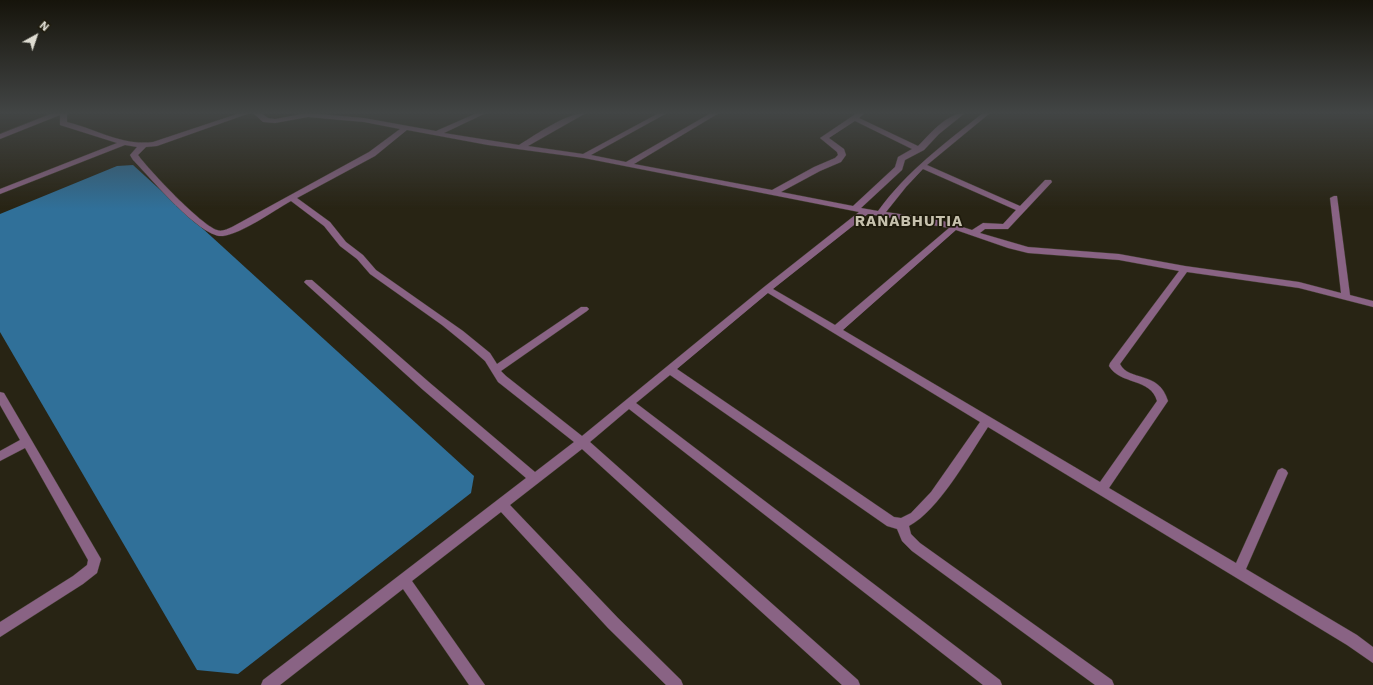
<!DOCTYPE html>
<html>
<head>
<meta charset="utf-8">
<style>
	body { margin:0 }
	#map { position:relative; width:1373px; height:685px; overflow:hidden; background:#282414; font-family:"Work Sans",sans-serif }
	canvas { display:block }
	.north { position:absolute; left:16px; top:16px; width:40px; height:40px; -webkit-text-stroke:3px #1e1a0b; paint-order:stroke; rotate:40deg; font-size:11px; font-weight:700; line-height:16px; text-align:center; color:#dedcd2 }
	.north::after { content:''; display:block; margin:auto; width:14px; height:18px; background:#dedcd2; clip-path:polygon(50% 0,100% 100%,50% 72%,0 100%) }
</style>
</head>
<body>
<div id="map">
<canvas width="1373" height="685"></canvas>
<div class="north">N</div>
</div>
<script>
const c = document.querySelector('canvas').getContext('2d');
c.lineJoin = 'round';
function fill(path, color) { c.fillStyle = color; c.fill(path, 'evenodd'); }
function stroke(path, color, width, dash) { c.strokeStyle = color; c.lineWidth = width; c.lineCap = dash ? 'butt' : 'round'; c.setLineDash(dash || []); c.stroke(path); }
function write(font, color, halo, rows, align = 'center') {
  c.font = font + ' "Work Sans",sans-serif'; c.lineWidth = 3.5; c.setLineDash([]); c.textBaseline = 'middle'; c.strokeStyle = halo; c.fillStyle = color; for (const [text, x, y, turn = 0] of rows) {
    c.save(); c.translate(x, y); c.rotate((+turn || 0) * Math.PI / 180); c.textAlign = isNaN(turn) ? turn : align; if (halo) c.strokeText(text, 0, 0); c.fillText(text, 0, 0); c.restore();
  }
}
const water = new Path2D(`
	M133,165l341,311 -3,17 -233,181 -41,-4 -197,-338v-118l117,-48z`);
const minor = new Path2D(`
	M53,113h14v9c29,7 55,24 86,20l87,-29h10l-93,33 -11,1 -8,8c12,16 63,70 79,75 5,2 10,-1 15,-3l137,-75 31,-23 -36,-7 -56,-5 -33,6 -12,-1 -10,-9h8l7,5 7,1 32,-6 57,5 72,13 41,-18h9l-42,20 75,12c18,-11 47,-32 67,-32l-58,33 55,8 76,-41h8l-76,42 35,7 85,-49h8l-85,51 138,26 42,-23 21,-9 3,-3 -1,-3 -17,-14 37,-25h8l-6,5 59,28c12,-12 29,-33 47,-33l-26,21 -15,16 -19,10 -3,10 -41,38 17,3c29,-40 67,-68 105,-98h7l-63,52 93,41 25,-26h6l1,2 -44,47h-23l-5,4 48,14 91,7 66,12 114,16 42,11 -11,-95 4,-2h3l13,99 23,6v6l-74,-19 -112,-16 -67,92c9,18 39,6 48,37l-59,87 127,75 42,-93 4,-2 4,2 2,3 -42,96 111,66 16,12v16l-26,-18 -359,-218c-20,30 -49,83 -79,99l2,8 9,9 192,137 2,5h-19l-183,-134 -10,-10 -5,-12 -10,-3 -217,-151 -34,28 364,277 2,5h-19l-354,-276 -39,33 268,238 2,5h-18l-260,-236 -72,56 108,113 63,62 2,5h-17l-58,-57 -107,-116 -89,69 73,104h-16l-66,-96 -123,96h-19l2,-5 263,-202 -104,-89 -116,-105 -2,-2 2,-2h6l118,103 105,89 39,-30 -76,-60 -13,-21 -16,-14 -27,-22 -72,-51 -13,-15 -17,-13 -16,-20 -33,-25c-18,10 -48,32 -68,35 -22,3 -74,-60 -90,-76l-3,-5 7,-8 -12,-2 -125,49v-5l117,-46 -57,-18v-10l-60,24v-5zM855,121l57,28 -14,8 -3,10 -42,39 -72,-14 39,-21 21,-9 5,-7 -2,-6 -15,-11zM407,130l81,15 96,13 275,54 -95,75 -182,149 -76,-60 -5,-5 86,-60 2,-2 -2,-2h-6l-84,57 -7,-11 -27,-22 -87,-61 -13,-15 -17,-13 -16,-20 -33,-24 78,-42zM923,169l93,41 -13,14 -20,-1 -11,7 -32,-10 -54,-8 20,-25zM868,214l81,14 -114,97 -62,-36zM956,230l52,18 20,5 91,7 60,11 -69,92 -1,3c11,19 42,12 48,35l-57,81 -257,-152zM768,293l212,129 -49,70 -20,21 -10,5 -7,-1 -217,-148z
	M0,392l4,1 97,166 -4,14 -14,11 -83,53v-15l73,-46 14,-11 1,-5 -63,-112 -25,13v-10l20,-11 -20,-35z`);
const districtNames = [
	["RANABHUTIA",909,222]
];
fill(water, '#307099');
stroke(minor, '#413e2f', 1);
fill(minor, '#896384');
const sky = c.createLinearGradient(0, 0, 0, 209);
sky.addColorStop(0, '#16140b');
sky.addColorStop(0.54, '#424545');
sky.addColorStop(1, '#42454500');
c.fillStyle = sky;
c.fillRect(0, 0, 1373, 209);
c.letterSpacing = '1px';
write('bold 15px', '#c7c2ae', '#1e1a0b', districtNames);
c.letterSpacing = '0px';
</script>
</body>
</html>
